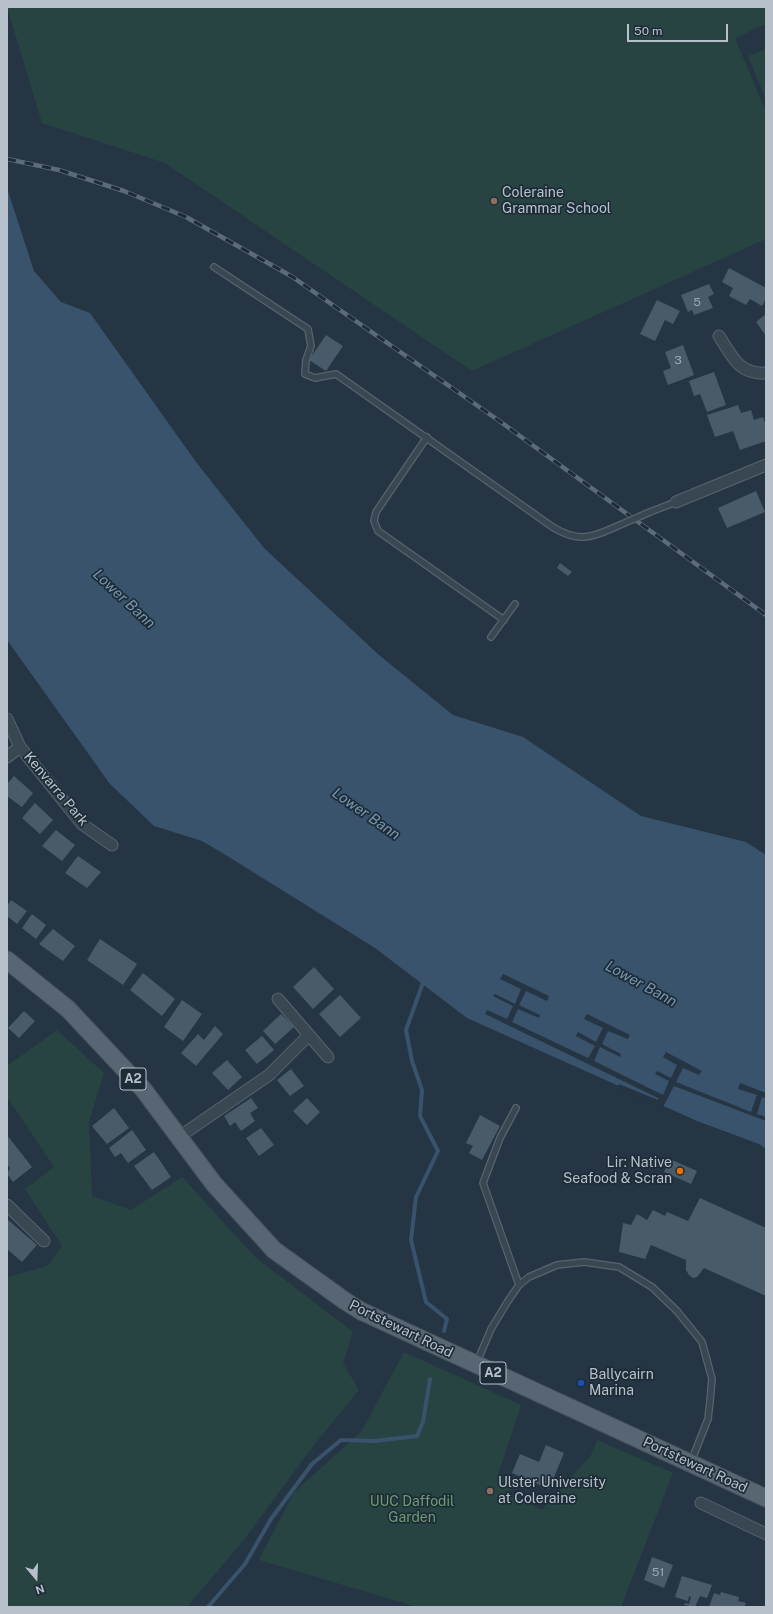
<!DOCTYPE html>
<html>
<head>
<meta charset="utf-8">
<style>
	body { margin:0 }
	#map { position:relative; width:773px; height:1614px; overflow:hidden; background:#253543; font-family:"Public Sans",sans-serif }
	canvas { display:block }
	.frame { position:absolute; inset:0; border:8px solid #b6c1cc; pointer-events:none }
	.north { position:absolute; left:16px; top:1558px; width:40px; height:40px; -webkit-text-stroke:3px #1e2c38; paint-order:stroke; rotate:161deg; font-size:11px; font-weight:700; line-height:16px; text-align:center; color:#b6c1cc }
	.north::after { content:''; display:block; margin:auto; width:14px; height:18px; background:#b6c1cc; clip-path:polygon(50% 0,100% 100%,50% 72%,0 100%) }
	.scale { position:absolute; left:627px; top:24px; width:101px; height:18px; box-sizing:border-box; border:2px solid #b6c1cc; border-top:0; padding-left:5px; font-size:12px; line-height:14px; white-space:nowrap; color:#b6c1cc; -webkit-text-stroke:3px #1e2c38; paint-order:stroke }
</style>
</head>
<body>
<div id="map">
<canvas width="773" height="1614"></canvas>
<div class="frame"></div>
<div class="north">N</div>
<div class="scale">50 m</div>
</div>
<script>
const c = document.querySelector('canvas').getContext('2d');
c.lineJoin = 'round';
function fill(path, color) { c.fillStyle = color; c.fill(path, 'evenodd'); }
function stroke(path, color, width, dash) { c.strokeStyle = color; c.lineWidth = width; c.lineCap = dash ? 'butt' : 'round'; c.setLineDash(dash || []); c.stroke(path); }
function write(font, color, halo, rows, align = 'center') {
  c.font = font + ' "Public Sans",sans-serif'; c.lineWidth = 3.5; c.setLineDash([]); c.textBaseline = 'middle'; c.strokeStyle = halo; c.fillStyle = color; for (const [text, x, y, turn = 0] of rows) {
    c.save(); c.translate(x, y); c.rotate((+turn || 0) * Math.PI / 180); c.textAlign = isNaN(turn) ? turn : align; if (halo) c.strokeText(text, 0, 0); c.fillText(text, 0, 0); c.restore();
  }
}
const green = new Path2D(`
	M7,7h759v17l-31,14 31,74v127l-294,132 -307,-208 -123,-40z
	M766,49v51l-18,-44z
	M57,1030l47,43 -15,49 3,74 39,14 51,-33 73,80 98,75 -10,31 16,27 -45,55 -71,96 -56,66h-180v-330l40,-11 15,-20 -37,-57 29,-22 -47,-70v-31z
	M404,1352l117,53 -23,70 16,9 -5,10 33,16 49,-55 6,-15 76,33 -52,134h-204l-158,-47 35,-68 67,-60z`);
const water = new Path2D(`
	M7,188l27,83 27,31 29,11 106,149 68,86 115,107 74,60 70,22 118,79 105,26 20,13v294l-7,-5 -62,-23 -230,-103 -92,-70 -151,-94 -22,-13 -48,-15 -44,-42 -103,-144z`);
const pier = new Path2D(`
	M503,974l46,22 -2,5 -21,-10 -7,14 21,10 -1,3 -21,-9 -6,13 76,36 7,-12 -19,-10 2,-4 18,10 7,-14 -19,-9 3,-5 43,21 -2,4 -20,-8 -6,13 19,10 -1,3 -20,-10 -6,14 69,34 6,-14 -14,-7 2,-3 14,7 6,-13 -14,-8 3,-5 36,19 -3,4 -16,-7 -7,14 75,30 6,-17 -19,-6 2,-6 26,10v5l-4,-1 -5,17 9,3v4l-92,-35 -11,21 -46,-19 2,-4 39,16v-2l-173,-84 2,-4 20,9 6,-13 -20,-10 2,-2 20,10 6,-15 -21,-10z`);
const stream = new Path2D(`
	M424,980l-18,50 6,31 10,29 -2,26 18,35 -22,46 -5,43 15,62 21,17 -3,12
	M208,1607l37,-43 26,-45 41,-55 29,-24 34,1 42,-5 6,-14 7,-43`);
const building = new Path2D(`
	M729,268l37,20v11l-4,7 -12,-7 -4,6 -17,-9 4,-8 -11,-6z
	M709,284l5,10 -6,3 5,11 -19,7 -2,-5 -4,2 -7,-17z
	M657,300l23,11 -7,13 -8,-4 -10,21 -15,-7z
	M766,314v22l-10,-14z
	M326,335l17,11 -17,25 -17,-11z
	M683,345l11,30 -26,10 -5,-14 8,-3 -6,-16z
	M714,372l12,33 -19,7 -7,-18 -6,2 -5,-15z
	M738,405l3,8 10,-3 3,10 9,-3 3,9v15l-26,9 -7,-19 -18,6 -8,-22z
	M756,491l9,21 -38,16 -9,-20z
	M560,563l12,9 -4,4 -11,-8z
	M14,776l19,17 -11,14 -15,-11v-12z
	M35,803l18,17 -13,14 -18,-16z
	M56,830l19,15 -13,16 -20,-15z
	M78,856l23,16 -14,16 -22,-15z
	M11,900l16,11 -10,13 -10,-8v-10z
	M32,914l14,11 -10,14 -14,-11z
	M53,929l22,17 -12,15 -24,-17z
	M100,939l37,25 -14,21 -36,-25z
	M314,967l20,22 -21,20 -20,-22z
	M143,973l32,26 -13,17 -32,-26z
	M340,995l21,23 -21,19 -21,-23z
	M182,1000l20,14 -19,27 -19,-14z
	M24,1011l11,10 -16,17 -11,-10z
	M281,1014l13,13 -19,17 -12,-13z
	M215,1026l8,8 -27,32 -15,-13 17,-19 6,6z
	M262,1036l12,14 -17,14 -12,-14z
	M227,1060l15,17 -14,13 -16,-17z
	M291,1069l13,17 -14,10 -13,-16z
	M251,1098l7,10 -8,5 5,8 -14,10 -6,-9 -5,4 -6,-10z
	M307,1098l13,14 -13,13 -14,-14z
	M114,1108l15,20 -22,16 -15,-18z
	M480,1115l20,11 -18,34 -13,-7 4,-7 -7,-3z
	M261,1128l13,17 -15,11 -13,-18z
	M132,1130l14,20 -18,13 -7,-10 -6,4 -6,-9z
	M7,1135l25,32 -19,15 -6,-8 3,-6 -3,-4z
	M154,1152l17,25 -19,13 -18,-24z
	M670,1159l27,12 -6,13 -27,-12z
	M700,1198l66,30v68l-62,-28 -7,9 -4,1 -4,-3 -3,-5v-10l-35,-15 -6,14 -26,-7 4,-29 8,2 6,-11 10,6 6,-10 12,6 2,-4 21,9z
	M7,1219l30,26 -15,17 -15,-13z
	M546,1445l18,8 -15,36 -37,-16 8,-19 19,8z
	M652,1557l21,8 -9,23 -20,-8z
	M682,1576l30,9 -5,13 -7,-2 -5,11 -11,-2 1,-2 4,1 2,-7 -2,-1 -1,5 -13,-4z
	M721,1592l18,5 -1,4 8,2 -2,4h-35l5,-14 6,2z`);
const lane = new Path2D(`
	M214,267l94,62 3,17 -5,14 -1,14 10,4 21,-4 218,154c23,13 35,11 59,0
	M427,437l-51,75 -2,9 4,10 126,89
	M650,512l26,-10
	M491,637l24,-33
	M516,1108l-16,30 -17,45 36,102
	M477,1362l14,-33 17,-28 11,-16 10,-8 28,-12 27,-3 35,5 33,20 25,24 25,31 10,37 -2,22 -2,18 -17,43`);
const street = new Path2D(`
	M719,336c13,20 20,39 47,37
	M676,502l90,-37
	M7,719l13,28 62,77 30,21
	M7,757l13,-10
	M278,999l50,58
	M179,1137l90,-62 40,-40
	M7,1205l37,36
	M701,1503l65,31`);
const primary = new Path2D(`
	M7,960l61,49 31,33 44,47 71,95 60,66 71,51 16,10 405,187`);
const rail = new Path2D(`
	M7,159l52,11 65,21 62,26 105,59 207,144 268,195`);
const laneBridge = new Path2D(`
	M613,528l37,-16`);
const markers = [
	[494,201,4,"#8d6e63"],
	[680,1171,4,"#e8710a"],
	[581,1383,4,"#1a4fb4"],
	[490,1491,4,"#8d6e63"]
];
const numberNames = [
	["5",697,302],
	["3",678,360],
	["51",658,1572]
];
const shields = [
	[133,1079,26],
	[493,1373,26]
];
const shieldNames = [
	["A2",133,1079],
	["A2",493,1373]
];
const poiNames = [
	["Coleraine",502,193],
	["Grammar School",502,209],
	["Lir: Native",672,1163,"right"],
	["Seafood & Scran",672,1179,"right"],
	["Ballycairn",589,1375],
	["Marina",589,1391],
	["Ulster University",498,1483],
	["at Coleraine",498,1499]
];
const streetNames = [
	["Kenvarra Park",56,789,50],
	["Portstewart Road",401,1329,26],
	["Portstewart Road",695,1465,25]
];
const parkNames = [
	["UUC Daffodil",412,1502],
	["Garden",412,1518]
];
const waterNames = [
	["Lower Bann",124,599,43],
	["Lower Bann",366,814,35],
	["Lower Bann",641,984,29]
];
fill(green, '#274443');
fill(water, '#38536b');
fill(pier, '#253543');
stroke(stream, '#38536b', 4);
fill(building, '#495b69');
stroke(lane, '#57646f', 8);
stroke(street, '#57646f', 13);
stroke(primary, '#43505b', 19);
stroke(lane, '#394752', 5.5);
stroke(street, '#394752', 11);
stroke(primary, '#576672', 17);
stroke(rail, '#5b6b79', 4.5);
stroke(rail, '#1e2c38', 3, [9]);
stroke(laneBridge, '#57646f', 8, []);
stroke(laneBridge, '#394752', 5.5);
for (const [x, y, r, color] of markers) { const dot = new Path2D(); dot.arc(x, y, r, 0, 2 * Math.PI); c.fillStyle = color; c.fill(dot); stroke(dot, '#1e2c38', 1.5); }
write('12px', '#9ba8b3', null, numberNames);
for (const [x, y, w] of shields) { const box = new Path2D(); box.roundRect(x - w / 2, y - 11, w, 22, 3); c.fillStyle = '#1e2c38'; c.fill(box); stroke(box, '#b6c1cc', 1); }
write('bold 13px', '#b6c1cc', null, shieldNames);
write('14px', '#b6c1cc', '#1e2c38', poiNames, 'left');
write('14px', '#b6c1cc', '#1e2c38', streetNames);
write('14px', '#6c9e72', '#1e2c38', parkNames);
write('italic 15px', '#7596b1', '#1e2c38', waterNames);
</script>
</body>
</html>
